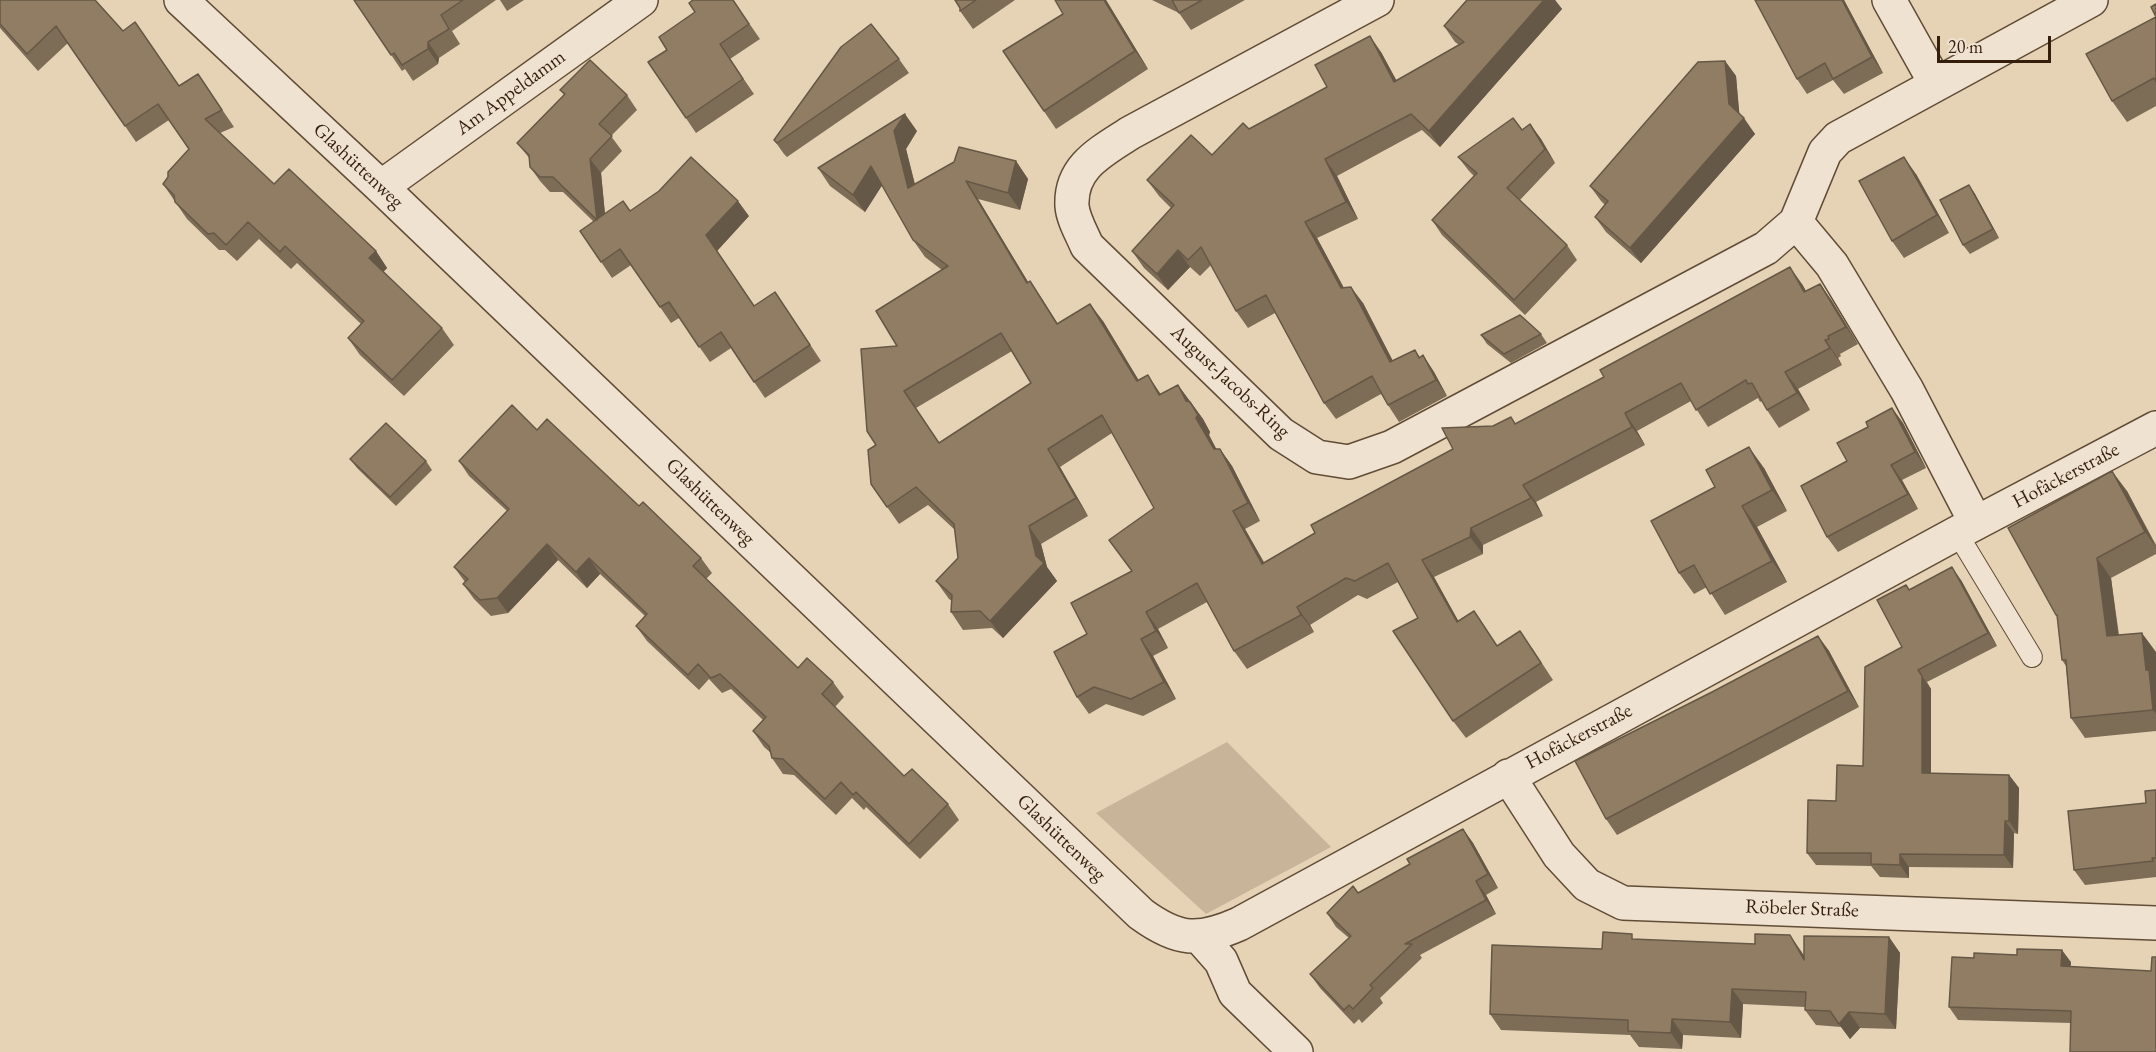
<!DOCTYPE html>
<html>
<head>
<meta charset="utf-8">
<style>
	body { margin:0 }
	#map { position:relative; width:2156px; height:1052px; overflow:hidden; background:#e6d3b6; font-family:"EB Garamond",serif }
	canvas { display:block }
	.scale { position:absolute; left:1937px; top:36px; width:114px; height:27px; box-sizing:border-box; border:3px solid #351f0c; border-top:0; padding-left:8px; font-size:18px; line-height:21px; white-space:nowrap; color:#351f0c; -webkit-text-stroke:4px #efe2d0; paint-order:stroke }
</style>
</head>
<body>
<div id="map">
<canvas width="2156" height="1052"></canvas>
<div class="scale">20 m</div>
</div>
<script>
const c = document.querySelector('canvas').getContext('2d');
c.lineJoin = 'round';
function fill(path, color) { c.fillStyle = color; c.fill(path, 'evenodd'); }
function stroke(path, color, width, dash) { c.strokeStyle = color; c.lineWidth = width; c.lineCap = dash ? 'butt' : 'round'; c.setLineDash(dash || []); c.stroke(path); }
function write(font, color, halo, rows, align = 'center') {
  c.font = font + ' "EB Garamond",serif'; c.lineWidth = 6; c.setLineDash([]); c.textBaseline = 'middle'; c.strokeStyle = halo; c.fillStyle = color; for (const [text, x, y, turn = 0] of rows) {
    c.save(); c.translate(x, y); c.rotate((+turn || 0) * Math.PI / 180); c.textAlign = isNaN(turn) ? turn : align; if (halo) c.strokeText(text, 0, 0); c.fillText(text, 0, 0); c.restore();
  }
}
const green = new Path2D(`
	M1227,742l104,105 -125,67 -110,-101z`);
const service = new Path2D(`
	M1957,533l75,124`);
const minor = new Path2D(`
	M181,0l200,187 760,727c37,27 57,28 98,10l718,-391 199,-105
	M1377,0l-247,133c-29,19 -60,34 -58,73 1,13 10,28 15,40l194,188 36,23 32,5 43,-15 374,-199 30,-26 29,-70 13,-14 253,-138
	M1889,0l47,84
	M381,187l260,-187
	M1796,222l36,43 75,125 69,133
	M1508,776l51,79 28,30 36,18 533,20
	M1199,936l22,25 14,32 61,59`);
const wall = new Path2D(`
	M0,0l123,31 56,55 19,-12 36,53 -14,6 54,51 102,67 11,17 -4,4 59,56 12,17 -50,51 -44,-41 -12,-17 13,-14 -64,-61 -6,6 -32,-30 -22,22 -12,-11h-6l-32,-31 -24,-35 26,-35 -20,-29 -33,22 -68,-99 -30,28 -38,-43z
	M354,0h142l-44,31 8,13 -21,14 -1,6 -25,17 -8,-12 -3,2z
	M500,0h24l-17,11z
	M733,0l27,39 -30,20 24,35 -58,39 -48,-71 19,-12z
	M955,0h60l-42,29 -13,-18v-3z
	M1106,0l42,69 -92,60 -53,-78 60,-37z
	M1152,0h93l-54,30 -12,-17z
	M1467,0h88l7,9 -122,138 -18,-17 -85,46 21,43 -41,19 27,50 19,15 30,58 22,-11 5,7 3,-2 11,17 13,24 -48,26 -11,-17 -7,-11 -45,25 -12,-16 -49,-90 -27,15 -12,-17 -25,-46 -11,11 -10,-9 -22,23 -24,-22 -12,-17 39,-43 -12,-12 -12,-16 65,-25 37,-26 78,-42 54,-35 15,28 63,-35 -4,-3 -11,-16z
	M1755,0h89l39,73 -39,21 -11,-14 -26,14 -10,-15z
	M2156,17v89l-29,16 -15,-21z
	M899,59l10,14 -122,84 -3,-3 -10,-14z
	M1725,61l11,15 3,38 16,20 -114,129 -35,-31 -11,-15 10,-12 -4,-4 -11,-15z
	M560,90l67,5 10,15 -26,26 11,15 -21,22 4,41 25,-3 119,5 -32,35 37,55 32,2 35,53 -56,37 -34,-50 -21,14 -31,-44 -8,5 -40,-58 -19,13 -32,-47 14,-9 -31,-30h-13l-10,-11 -10,-14v-8l-13,-16 47,-48z
	M1530,124l11,15 14,24 -35,37 47,45 10,15 -52,55 -83,-80 -10,-15 42,-44 -5,-5 -11,-14 64,-27z
	M917,131l-11,18 9,35 101,-23 12,18 -8,31 -42,-11 50,83 2,-1 12,18 16,25 45,-3 36,60 22,13 17,-9 25,34 7,13 -1,3 7,14h4l12,17 28,55 -15,8 19,33 51,-29 178,-107 18,-9 5,7 286,-140 4,7 14,-7 12,17 26,43 -18,10 1,2 -3,2 4,7 -44,24 12,21 -31,18 -12,-18 -5,-9 -2,1 -2,-4 -50,29 -17,-26 -54,30 8,14 -109,57 7,14 -60,29v9l-49,23 24,44 40,25 34,2 21,32 -87,58 -13,-17 -35,-103 -20,-36 -31,17 -9,-4 -48,30 4,7 -67,37 -13,-18 -27,-49 -49,27 10,19 -15,8 23,43 -33,17 -37,-12 -17,10 -12,-17 10,-63 45,-63 -23,-31 45,-32 -42,-75 -52,34 28,49 -47,28 6,23 10,14 -54,57 -11,-10 -29,2 -12,-18 1,-11 -3,-2 -13,-18 22,-23 -3,-28 -27,-25 -29,19 -28,-40 5,-39 21,-99 45,-76 -17,-13 -12,-17 -31,-55 -17,27 -35,-26 -12,-18zM1012,351l19,32 -92,60 -23,-35z
	M1916,174l33,59 -45,25 -12,-17z
	M1969,185l6,9 24,44 -29,16 -7,-9z
	M1541,334l6,9 -36,20 -24,-19 -6,-9z
	M1892,408l11,15 23,45 -24,12 16,29 -80,43 -11,-15 20,-76 21,-34z
	M537,430l102,76 62,52 11,15 -6,6 92,89 35,14 11,15 -9,10 69,69 44,28 11,16 -39,39 -54,-52 -2,3 -12,-12 -16,17 -42,-40 -11,-1 -11,-16 -1,-5 -7,-6 -11,-16 10,-11 -32,-31 -9,4 -13,-14 -10,11 -52,-49 -11,-15 9,-10 -45,-42 -13,14 -29,-28 -50,53 -17,3 -17,-17 -11,-15 2,-2 -11,-15 53,-56 -38,-35 -10,-15z
	M350,459l76,2 6,9 -36,36 -39,-38z
	M1764,468l23,43 -30,16 30,55 -62,33 -18,-28 -13,7 -15,-21z
	M2127,491l29,54v9l-45,24 8,57 37,17v79l-71,7 -14,-20 -5,-52 -4,-6 -4,-42 -2,-3z
	M1961,580l36,66 -70,36 4,7v84l78,2 10,13 -1,46 -4,-1 -1,35 -104,-1v11l-29,-1 -9,-11 -55,-1 -9,-12 29,-52 27,-35 39,-119 7,-58z
	M1818,636l11,15 30,56 -242,128 -11,-16 108,-128z
	M2156,790v87l-71,8 -11,-15 72,-67z
	M1463,829l10,14 25,45 -12,7 10,19 -76,41 2,3 -42,40 3,5 -21,20 -3,-4 -5,5 -34,-36 -10,-14 39,-36 -13,-11 -9,-14 31,-20 52,-29z
	M1889,937l11,16 -4,76 -36,-1 -10,11 -9,-12 -25,-2 -11,-15v-3l-62,-3 -2,34 -58,-3 -1,14 -43,-2 -9,-12 -129,-5 -11,-16 112,-65 34,-10 165,12 3,5z
	M2071,962l-1,5 86,85 -85,-29 -113,-3 -9,-13z`);
const shadedWall = new Path2D(`
	M1104,0h2l42,69 -13,-18z
	M1544,0h11l7,9 -122,138 -11,-16z
	M1842,0h2l39,73 -11,-16z
	M1370,36l11,16 25,46 -12,-16z
	M428,42l11,16 -1,6 -10,-15z
	M1725,61l11,15 4,44 -11,-16z
	M905,114l12,17 -11,18 14,57 -12,-18 -14,-57z
	M1744,118l11,16 -114,129 -11,-15z
	M1530,124l11,15 14,24 -10,-14z
	M1904,157l12,17 33,59 -12,-18z
	M590,159l11,14 6,62 -10,-15z
	M1325,159l12,17 21,43 -12,-17z
	M1016,161l12,18 -8,31 -12,-17z
	M871,166l12,18 -18,28 -12,-17z
	M966,181l12,18 61,101 -12,-17z
	M1969,185l6,9 24,44 -6,-9z
	M738,201l11,15 -32,35 -11,-16z
	M1305,222l12,16 36,67 -12,-17z
	M1178,250l12,17 -22,23 -11,-16z
	M376,251l11,17 -6,6 -12,-16z
	M1790,267l12,17 14,25 -12,-17z
	M1030,281l12,18 27,43 -12,-18z
	M1820,284l12,17 26,43 -12,-17z
	M1351,287l12,16 39,76 -12,-17z
	M1090,304l13,17 47,78 -13,-18z
	M1825,340l13,18 4,7 -12,-17z
	M1423,355l11,17 13,24 -11,-16z
	M1785,372l13,17 12,21 -13,-17z
	M1148,375l12,18 12,19 -13,-17z
	M1178,385l25,34 7,13 -1,3 17,32 -12,-18z
	M1892,408l11,15 23,45 -11,-16z
	M1625,413l12,18 8,14 -13,-18z
	M1749,447l15,21 23,43 -15,-21z
	M1048,449l12,18 28,49 -12,-18z
	M1220,449l12,17 28,55 -12,-18z
	M1891,465l11,15 16,29 -10,-15z
	M2112,471l15,20 29,56 -11,-15z
	M1523,485l13,17 7,14 -12,-18z
	M1742,506l15,21 30,55 -15,-21z
	M1233,511l12,18 29,52 -12,-17z
	M1029,526l12,18 6,23 10,14 -54,57 -13,-17 46,-65z
	M1471,528l12,17v9l-13,-17z
	M547,544l11,16 -50,53 -11,-15z
	M589,558l11,16 -13,14 -11,-16z
	M2097,558l14,20 10,78 -14,-20z
	M1422,560l12,17 35,63 -12,-18z
	M1952,567l9,13 36,66 -9,-13z
	M1297,607l13,18 4,7 -13,-17z
	M1146,612l12,17 10,19 -12,-17z
	M2142,633l14,19v62l-3,-4 -7,-40z
	M1818,636l11,15 30,56 -11,-16z
	M1141,639l12,17 23,43 -12,-17z
	M1918,670l13,19v97l-9,-13z
	M2009,775l10,13 -1,46 -9,-13z
	M2005,821l9,12 -1,35 -9,-13z
	M1463,829l10,14 25,45 -10,-14z
	M1900,854l9,13v11l-9,-13z
	M1476,881l10,14 10,19 -10,-14z
	M1790,935l11,16 14,24 -11,-15z
	M1889,937l11,16 -4,76 -11,-15z
	M2062,950l9,12 -1,17 -9,-13z
	M1732,989l11,15 -2,34 -11,-16z
	M1849,1012l11,16 -10,11 -11,-15z
	M1672,1019l11,16 -1,14 -11,-16z`);
const building = new Path2D(`
	M0,0h95l28,31 12,-9 44,64 19,-12 24,36 -17,9 69,65 15,-15 87,82 -7,7 73,70 -50,52 -44,-42 16,-17 -79,-75 -5,6 -32,-30 -22,23 -12,-12 -6,1 -33,-32 -1,-7 -11,-11 5,-7v-5l21,-23 -31,-45 -33,22 -69,-100 -29,28 -27,-30z
	M354,0h109l-22,15 8,14 -21,13v7l-26,16 -8,-12 -3,2z
	M693,0h40l16,24 -29,20 23,35 -57,39 -38,-56 19,-12 -8,-13 36,-25 -6,-9z
	M955,0h21l-16,11v-3z
	M1055,0h49l31,51 -91,60 -41,-60 60,-37z
	M1172,0h30l-23,13z
	M1467,0h77l-115,131 -18,-17 -86,45 21,43 -41,20 36,66 10,-1 39,75 25,-12 4,8 4,-3 13,25 -48,25 -16,-29 -48,27 -58,-108 -30,16 -35,-64 -13,13 -10,-10 -21,24 -25,-23 42,-46 -27,-25 44,-45 21,20 31,-32 6,6 78,-42 -12,-22 55,-29 24,46 70,-40 -20,-16z
	M1755,0h87l30,57 -39,22 -8,-16 -28,16z
	M2156,4v13l-5,-10z
	M2156,17v65l-2,-4 -42,23 -26,-47z
	M871,24l28,35 -122,84 -3,-3 67,-93z
	M590,60l37,35 -28,29 13,12 -22,23 7,61 -44,-43h-13l-10,-10 -1,-12 -12,-12 48,-49 -5,-4z
	M1725,61l4,43 15,14 -114,130 -35,-31 13,-16 -18,-15 108,-124z
	M905,114l-11,17 14,57 46,-26 5,-15 57,14 -8,32 -42,-12 61,102 3,-2 27,43 33,-20 47,77 11,-6 11,20 19,-10 8,16 4,1 8,13 -2,3 18,31h6l28,54 -15,8 29,53 53,-31 -4,-8 142,-76 -11,-21 51,-2 18,-9 4,7 89,-47 -4,-7 190,-103 14,25 16,-8 26,43 -18,9 1,3 -4,1 5,8 -45,24 12,21 -30,17 -15,-27 -4,1 -2,-4 -50,30 -15,-27 -56,30 7,14 -109,58 8,13 -60,30 -1,9 -48,23 35,62 17,-11 23,35 23,-15 21,32 -88,58 -60,-90 25,-13 -30,-55 -33,18 -9,-3 -49,29 4,8 -67,36 -37,-68 -51,29 10,19 -15,8 23,43 -33,17 -37,-12 -17,10 -23,-45 33,-18 -16,-31 61,-32 -23,-31 45,-32 -52,-93 -54,34 28,49 -47,28 7,30 8,7 -54,58 -10,-10 -29,1 1,-17 -16,-14 22,-23 -4,-34 -38,-37 -29,20 -16,-23 -3,-34 8,-5 -9,-14 -6,-82 36,-3 -21,-35 72,-45 -35,-26 -42,-74 -18,29 -35,-27zM1001,333l30,50 -92,60 -35,-52z
	M1513,118l9,12 8,-6 15,25 -38,39 60,57 -53,55 -82,-80 45,-47 -19,-16z
	M691,157l47,44 -32,34 48,71 21,-14 35,53 -56,37 -33,-50 -22,15 -30,-45 -9,5 -40,-58 -19,13 -21,-31 43,-30 7,10 29,-20z
	M1904,157l33,58 -45,26 -33,-60z
	M1969,185l24,44 -30,16 -23,-45z
	M1520,315l21,19 -37,20 -23,-19z
	M512,405l25,25 10,-11 92,87 4,-4 58,56 -8,8 105,102 9,-10 26,24 -11,12 82,82 8,-7 36,35 -39,40 -53,-52 -3,3 -12,-13 -16,17 -42,-40 -11,-1 -3,-12 -16,-15 13,-14 -46,-43 -9,4 -13,-14 -10,11 -52,-49 11,-12 -58,-56 -13,14 -29,-28 -50,54 -17,2 -17,-16 5,-5 -14,-12 55,-58 -50,-48z
	M1892,408l23,44 -24,13 17,29 -81,43 -26,-51 46,-25 -10,-18 31,-16 -2,-5z
	M386,423l40,38 -36,36 -40,-38z
	M1749,447l23,43 -30,16 30,55 -62,33 -16,-29 -15,8 -28,-52 64,-34 -9,-17z
	M2112,471l33,61 -48,26 10,78 35,-3 4,37h3l4,40 -82,8 -5,-58h-4l-5,-45h-1l-48,-87z
	M1952,567l36,66 -70,37 4,6v97l87,2v46h-4l-1,34 -104,-1v11l-29,-1v-11h-64l1,-53 28,1 1,-36 26,1 2,-99 37,-20 -25,-47 29,-15 3,5z
	M1818,636l30,55 -242,128 -31,-58 139,-70z
	M2156,790v68h-4l1,3 -79,9 -6,-59 78,-8 -1,-12z
	M1463,829l25,45 -12,7 10,19 -81,44h7l-42,41 3,3 -20,21 -4,-4 -5,5 -34,-36 41,-38 -24,-23 26,-27 5,7 52,-29 -3,-5z
	M1603,932l29,2v5l123,5v-10l35,1 14,25v-24l85,1 -4,77 -36,-2 -10,12 -9,-13 -25,-1 1,-18 -74,-3 -2,33 -58,-3 -1,14 -43,-2v-11l-138,-6 2,-69 110,4z
	M2017,949l45,1 -1,16 90,5 1,-14h4v95h-86l1,-41 -122,-4 3,-50 22,1v-5l43,2z`);
const streetNames = [
	["Am Appeldamm",511,93,-36],
	["Glashüttenweg",358,166,43],
	["August-Jacobs-Ring",1230,382,43],
	["Hofäckerstraße",2066,476,-28],
	["Glashüttenweg",710,502,44],
	["Hofäckerstraße",1579,737,-28],
	["Glashüttenweg",1061,838,44],
	["Röbeler Straße",1802,909,2]
];
fill(green, '#c8b499');
stroke(service, '#614c36', 22);
stroke(minor, '#614c36', 36);
stroke(service, '#efe2d0', 20);
stroke(minor, '#efe2d0', 33);
fill(wall, '#7d6c56');
fill(shadedWall, '#665846');
fill(building, '#917d64');
stroke(building, '#665846', 1.5);
write('20px', '#351f0c', '#efe2d0', streetNames);
</script>
</body>
</html>
